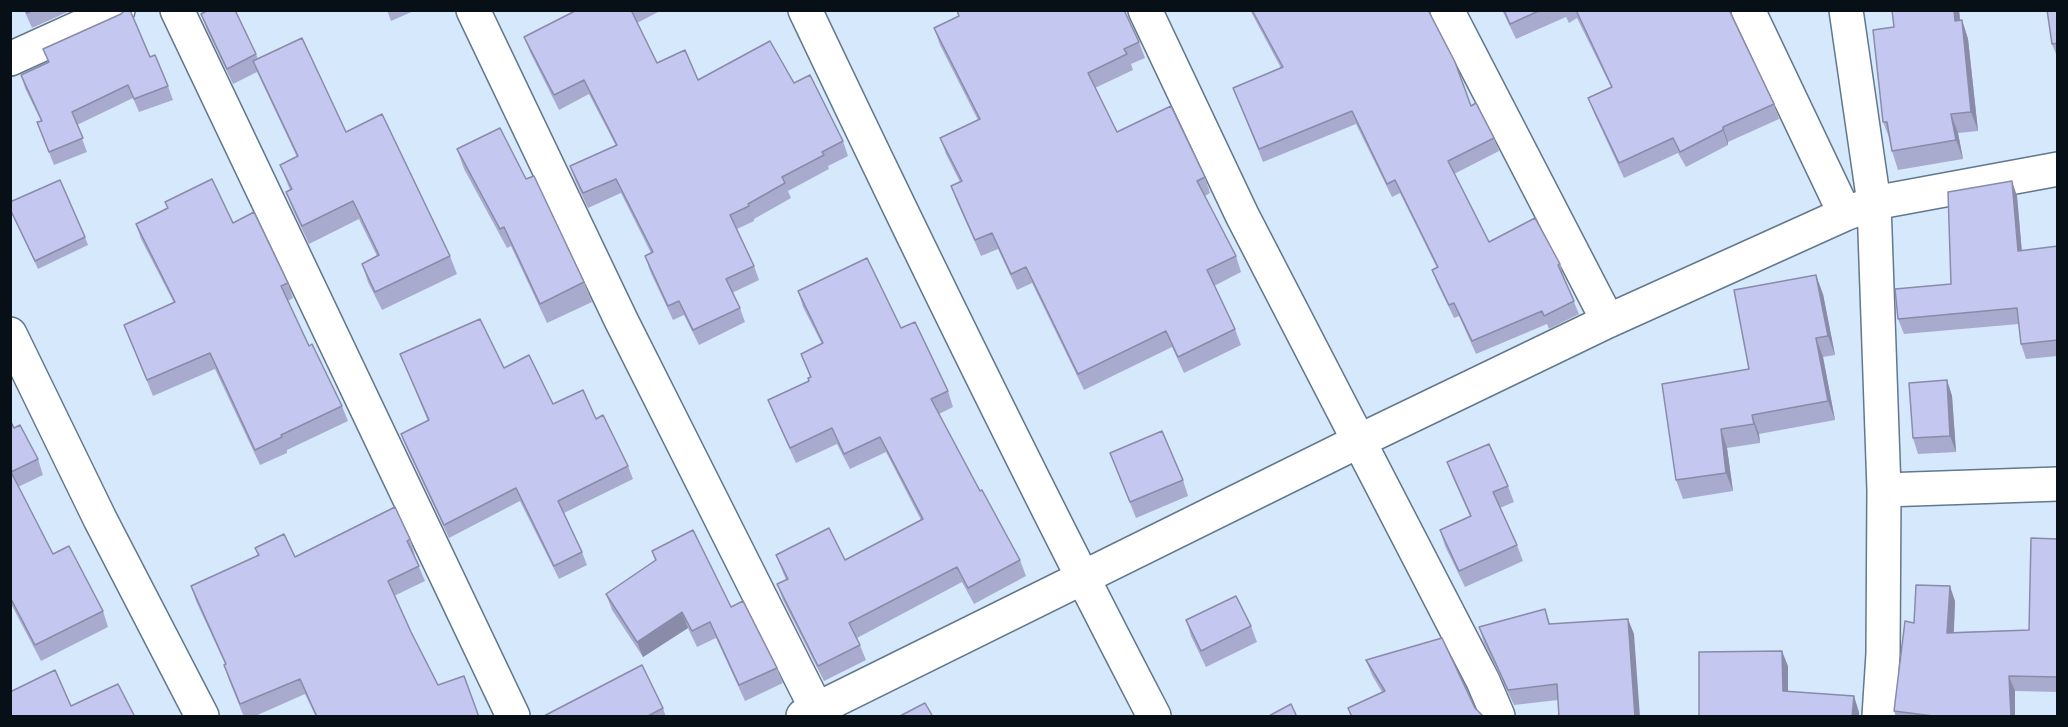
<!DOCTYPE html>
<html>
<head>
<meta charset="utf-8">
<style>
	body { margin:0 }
	#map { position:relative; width:2068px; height:727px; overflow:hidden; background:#d6e9fc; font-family:"Times New Roman",serif }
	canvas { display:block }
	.frame { position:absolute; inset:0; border:12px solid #070f17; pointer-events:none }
</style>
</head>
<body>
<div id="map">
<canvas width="2068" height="727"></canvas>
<div class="frame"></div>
</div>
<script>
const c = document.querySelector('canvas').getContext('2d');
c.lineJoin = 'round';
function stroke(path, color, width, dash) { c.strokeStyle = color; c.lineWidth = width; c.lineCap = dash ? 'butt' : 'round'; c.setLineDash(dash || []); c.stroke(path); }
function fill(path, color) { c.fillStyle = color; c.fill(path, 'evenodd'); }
const minor = new Path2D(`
	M177,10l336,706
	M473,10l148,310 199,396
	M805,10c113,238 228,474 349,706
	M1145,10l97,205 241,466 15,35
	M1447,10l161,311
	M1748,10l97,204
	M1846,10l28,193 10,287 -1,164 -4,62
	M10,59l108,-49
	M10,334l90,185 102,197
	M1884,490l174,-6
	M803,716l556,-275 249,-120 237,-107 29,-11 184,-34`);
const wall = new Path2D(`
	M24,10h48l-40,18z
	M387,10h29l-25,11z
	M577,10h85l-25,13 20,40 41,17 96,3 49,58 5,15 -20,10 1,3 -41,22 3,7 -37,21v2l-17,8 17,37 5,14 -27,13 8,15 5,14 -46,23 -15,-30 -11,5 -23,-49 -5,-15 6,-3 -30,-60 -33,15 -13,-28 -5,-14 46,-20 -27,-52 -30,16 -29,-58 -6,-15z
	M956,10h168l15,32 6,16 -14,6 2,6 -38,18 22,44 88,45 5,16 -5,3 31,60 5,16 -27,14 21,43 6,16 -57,28 -12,-26 -88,43 -52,-107 -15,7 -19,-41 -17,7 -24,-54 -6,-16 9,-4 -14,-28 -6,-16 38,-18 -38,-75 -6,-17 24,-12z
	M1250,10h179l42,96 23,32 5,13 -45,23 35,68 71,22 4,14 15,36 -30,15 -2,-5 -71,30 -17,-38 -5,2 -17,-35 -5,-13 5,-2 -37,-75 -8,4 -36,-73 -93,38 -30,-74 48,-20z
	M1502,10h228l44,94 5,15 -51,23v3l-42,22 -8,-14 -54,25 -30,-65 -6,-15 23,-11 -34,-69 -8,5 -3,-6 -50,22z
	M1892,10h67l1,10h2l6,19 10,92 -20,2 5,26 -65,11 -6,-19 -2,-11 -7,-18 11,-95z
	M2047,10h11v49l-6,-15z
	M201,14l55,40 2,5 88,73 104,124 7,18 -75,36 -14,-28 -6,-18 15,-8 -18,-37 -50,25 -16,-34 -7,-18 4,-2 -10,-25 17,-8 -40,-85 -24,12 -26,-54z
	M43,49l107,8 18,29 5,14 -34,12 -6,-14 -56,27 10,27 -33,13 -17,-43 4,-1 -16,-33 -4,-13 27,-13z
	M457,149l69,30 58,103 8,20 -45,21 -36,-77 -4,2 -43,-79z
	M2017,196l5,55 36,-5v110l-32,3 -5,-15 -2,-20 -115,10 -6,-15 53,-35z
	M10,202l75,35 3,8 -50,24 -27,-57z
	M165,202l68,21 55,60 5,15 -5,3 21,45 33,60 6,15 -61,29v3l-27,12 -45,-96 -62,27 -29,-71 50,-22 -33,-64 -5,-15 31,-16z
	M798,291l103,37 47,63 5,16 -14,7 41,77 40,69 6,16 -52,28 -12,-22 -105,56 9,22 -42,21 -41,-81 -6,-16 9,-4 -10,-25 69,5 76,-40 -35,-68 -36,17 -13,-25 -41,19 -22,-48 -6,-15 41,-19 1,-4 -9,-23 21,-10 -19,-37z
	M1823,294l12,61 -12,2 12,63 -76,14 1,9 -33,5 6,43 -50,8 -7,-19 73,-111z
	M400,354l104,14 49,36 43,15 32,47 5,13 -69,34 18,39 5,13 -28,14 -39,-78 -71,37 -43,-91 -5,-13 27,-13z
	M1947,380l5,16 4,56 -38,2 -5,-16z
	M10,420l4,8 24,31 5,16 -25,12 35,67 50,57 5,16 -67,34 -31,-59z
	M1110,453l73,27 5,16 -52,22z
	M1447,462l61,24 6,16 -14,6 17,37 6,16 -58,26 -20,-41 -5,-16 30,-14 -17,-38z
	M410,539l5,16h-1l11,26 -31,15 17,36 27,53 41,32h-163l-11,-23 -52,23h-9l-15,-37 -5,-15 1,-1 -29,-63 -5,-15 67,-30 -3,-8 40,9z
	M2058,539v153l-43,-1v26h-119l-2,-6 20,-88 41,-22 -1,31 75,-2z
	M652,551l79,56 46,61 6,15 -38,18 -29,-63 -19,9 -9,-19 -45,29 -31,-47 -6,-16 49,-34z
	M1545,609l5,15 84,10 -76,66 -44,5 -30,-62 -5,-16z
	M1186,620l65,6 6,16 -51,25 -15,-31z
	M1366,660l109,48 9,9h-133l-3,-9 34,-16 -10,-17z
	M663,708l3,9h-124z`);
const shadedWall = new Path2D(`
	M1954,10h5l3,30 -7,-19z
	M1962,20l6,19 10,92 -7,-19z
	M1951,114l7,19 5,26 -7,-19z
	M1723,127l5,15v3l-5,-15z
	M2012,181l5,15 6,70 -5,-15z
	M1816,275l7,19 12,61 -7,-19z
	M1816,338l7,19 12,63 -7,-19z
	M1947,380l5,16 4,56 -6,-16z
	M1752,415l7,19 1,9 -6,-19z
	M1721,429l6,19 6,43 -7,-18z
	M1950,586l5,15 -2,46 -6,-14z
	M682,612l6,16 -45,29 -6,-15z
	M1628,619l6,15 6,83h-5z
	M1782,651l6,15v40l-5,-15z
	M2009,676l6,15v26h-4l-1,-6z
	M1854,696l5,16v5h-7z`);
const building = new Path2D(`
	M25,10h8l-6,3z
	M125,10h5l20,47 5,-2 13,31 -34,13 -6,-14 -56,27 11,26 -34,14 -12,-30 5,-1 -21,-46 28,-13 -6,-13 78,-35z
	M208,10h27l21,44 -29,15 -26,-55z
	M577,10h54l26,53 28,-13 13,30 72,-39 24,42 16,-8 33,66 -21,11 2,3 -42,22 3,6 -37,21 1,2 -19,9 24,51 -28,13 14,29 -47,22 -14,-29 -11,5 -23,-50 8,-4 -37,-73 -33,14 -13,-27 47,-21 -33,-65 -30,15 -30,-58z
	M957,10h167l15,32 -15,7 3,5 -39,19 29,59 54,-26 34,71 -8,4 39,75 -29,14 28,59 -57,28 -12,-26 -88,43 -52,-107 -15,7 -19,-41 -17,7 -24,-54 11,-5 -22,-43 40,-19 -46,-91 25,-12z
	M1252,10h176l27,52 16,44 5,-3 18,35 -46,23 41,81 46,-24 25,46 -2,1 16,36 -30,15 -2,-5 -70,30 -18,-38 -5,2 -17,-35 6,-3 -43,-87 -8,4 -35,-73 -93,38 -26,-61 50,-21z
	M1504,10h37l-31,14z
	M1576,10h153l45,94 -51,23v3l-43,22 -7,-14 -54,25 -31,-65 24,-11z
	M1892,10h62l1,11 7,-1 9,92 -20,2 5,26 -64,11 -5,-29h-4l-10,-92 21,-3z
	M2047,10h11v33l-6,1z
	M302,38l44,94 36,-18 68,142 -75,36 -13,-28 17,-9 -26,-54 -51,25 -16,-34 6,-3 -12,-24 18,-9 -45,-95z
	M500,128l26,51 8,-3 50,106 -44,22 -36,-77 -4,2 -43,-80z
	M212,179l21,44 21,-11 34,71 -7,3 28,60 3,-2 30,62 -61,29 1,2 -27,13 -45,-97 -63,27 -23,-55 51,-23 -39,-78 32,-16 -3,-6z
	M60,180l25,57 -50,24 -25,-52v-7z
	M2012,181l6,70 40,-5v94l-37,4 -4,-36 -119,11 -3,-30 56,-5 -3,-92z
	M867,258l34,70 14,-6 33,69 -17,8 49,92 2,-1 38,70 -52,28 -11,-21 -108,56 11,22 -42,21 -41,-82 11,-5 -12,-24 53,-27 16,32 78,-41 -43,-82 -36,17 -12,-26 -42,20 -22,-48 41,-19 -1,-3 3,-1 -10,-23 22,-11 -25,-52z
	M1816,275l12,61 -12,2 12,63 -76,14 2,9 -33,5 5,44 -50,7 -14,-96 87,-15 -15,-79z
	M480,319l24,49 25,-13 24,49 30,-14 13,29 7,-4 25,51 -70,35 24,51 -28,14 -38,-78 -72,37 -43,-91 28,-14 -29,-66z
	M1947,380l3,56 -37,2 -4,-55z
	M10,420l4,8 6,-3 18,34 -27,13 42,82 16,-8 34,65 -68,34 -25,-48z
	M1162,431l21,49 -53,22 -20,-49z
	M1489,444l19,42 -15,6 24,53 -58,26 -19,-41 31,-14 -24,-54z
	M395,507l15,32 -3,2 12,25 -31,15 23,51 27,53 26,-9 15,41h-162l-17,-38 -60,25 -16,-39 2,-1 -35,-78 68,-31 -4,-7 29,-14 11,23z
	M693,530l38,77 12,-6 34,67 -38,17 -29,-63 -18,9 -10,-19 -45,30 -31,-48 50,-34 -4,-9z
	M2031,538l27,1v138l-49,-1 2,41h-70l-47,-6 11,-90 9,2 2,-38 34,1 -3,47 82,-3z
	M1236,596l15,30 -50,25 -15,-31z
	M1545,609l4,15 79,-5 7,98h-76l-2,-33 -49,6 -29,-63z
	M1442,638l33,70 9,9h-132l-4,-9 37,-17 -19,-31z
	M1782,651l1,40 71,5 -2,21h-153v-65z
	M642,665l21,43 -17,9h-104z
	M55,670l16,36 47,-22 17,33h-125v-25z
	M925,703l8,14h-35z
	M1291,704l6,13h-30z`);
stroke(minor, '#62788d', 36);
stroke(minor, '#fff', 33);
fill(wall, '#a9abce');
fill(shadedWall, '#898ba8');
fill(building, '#c4c7f0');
stroke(building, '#898ba8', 1.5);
</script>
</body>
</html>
